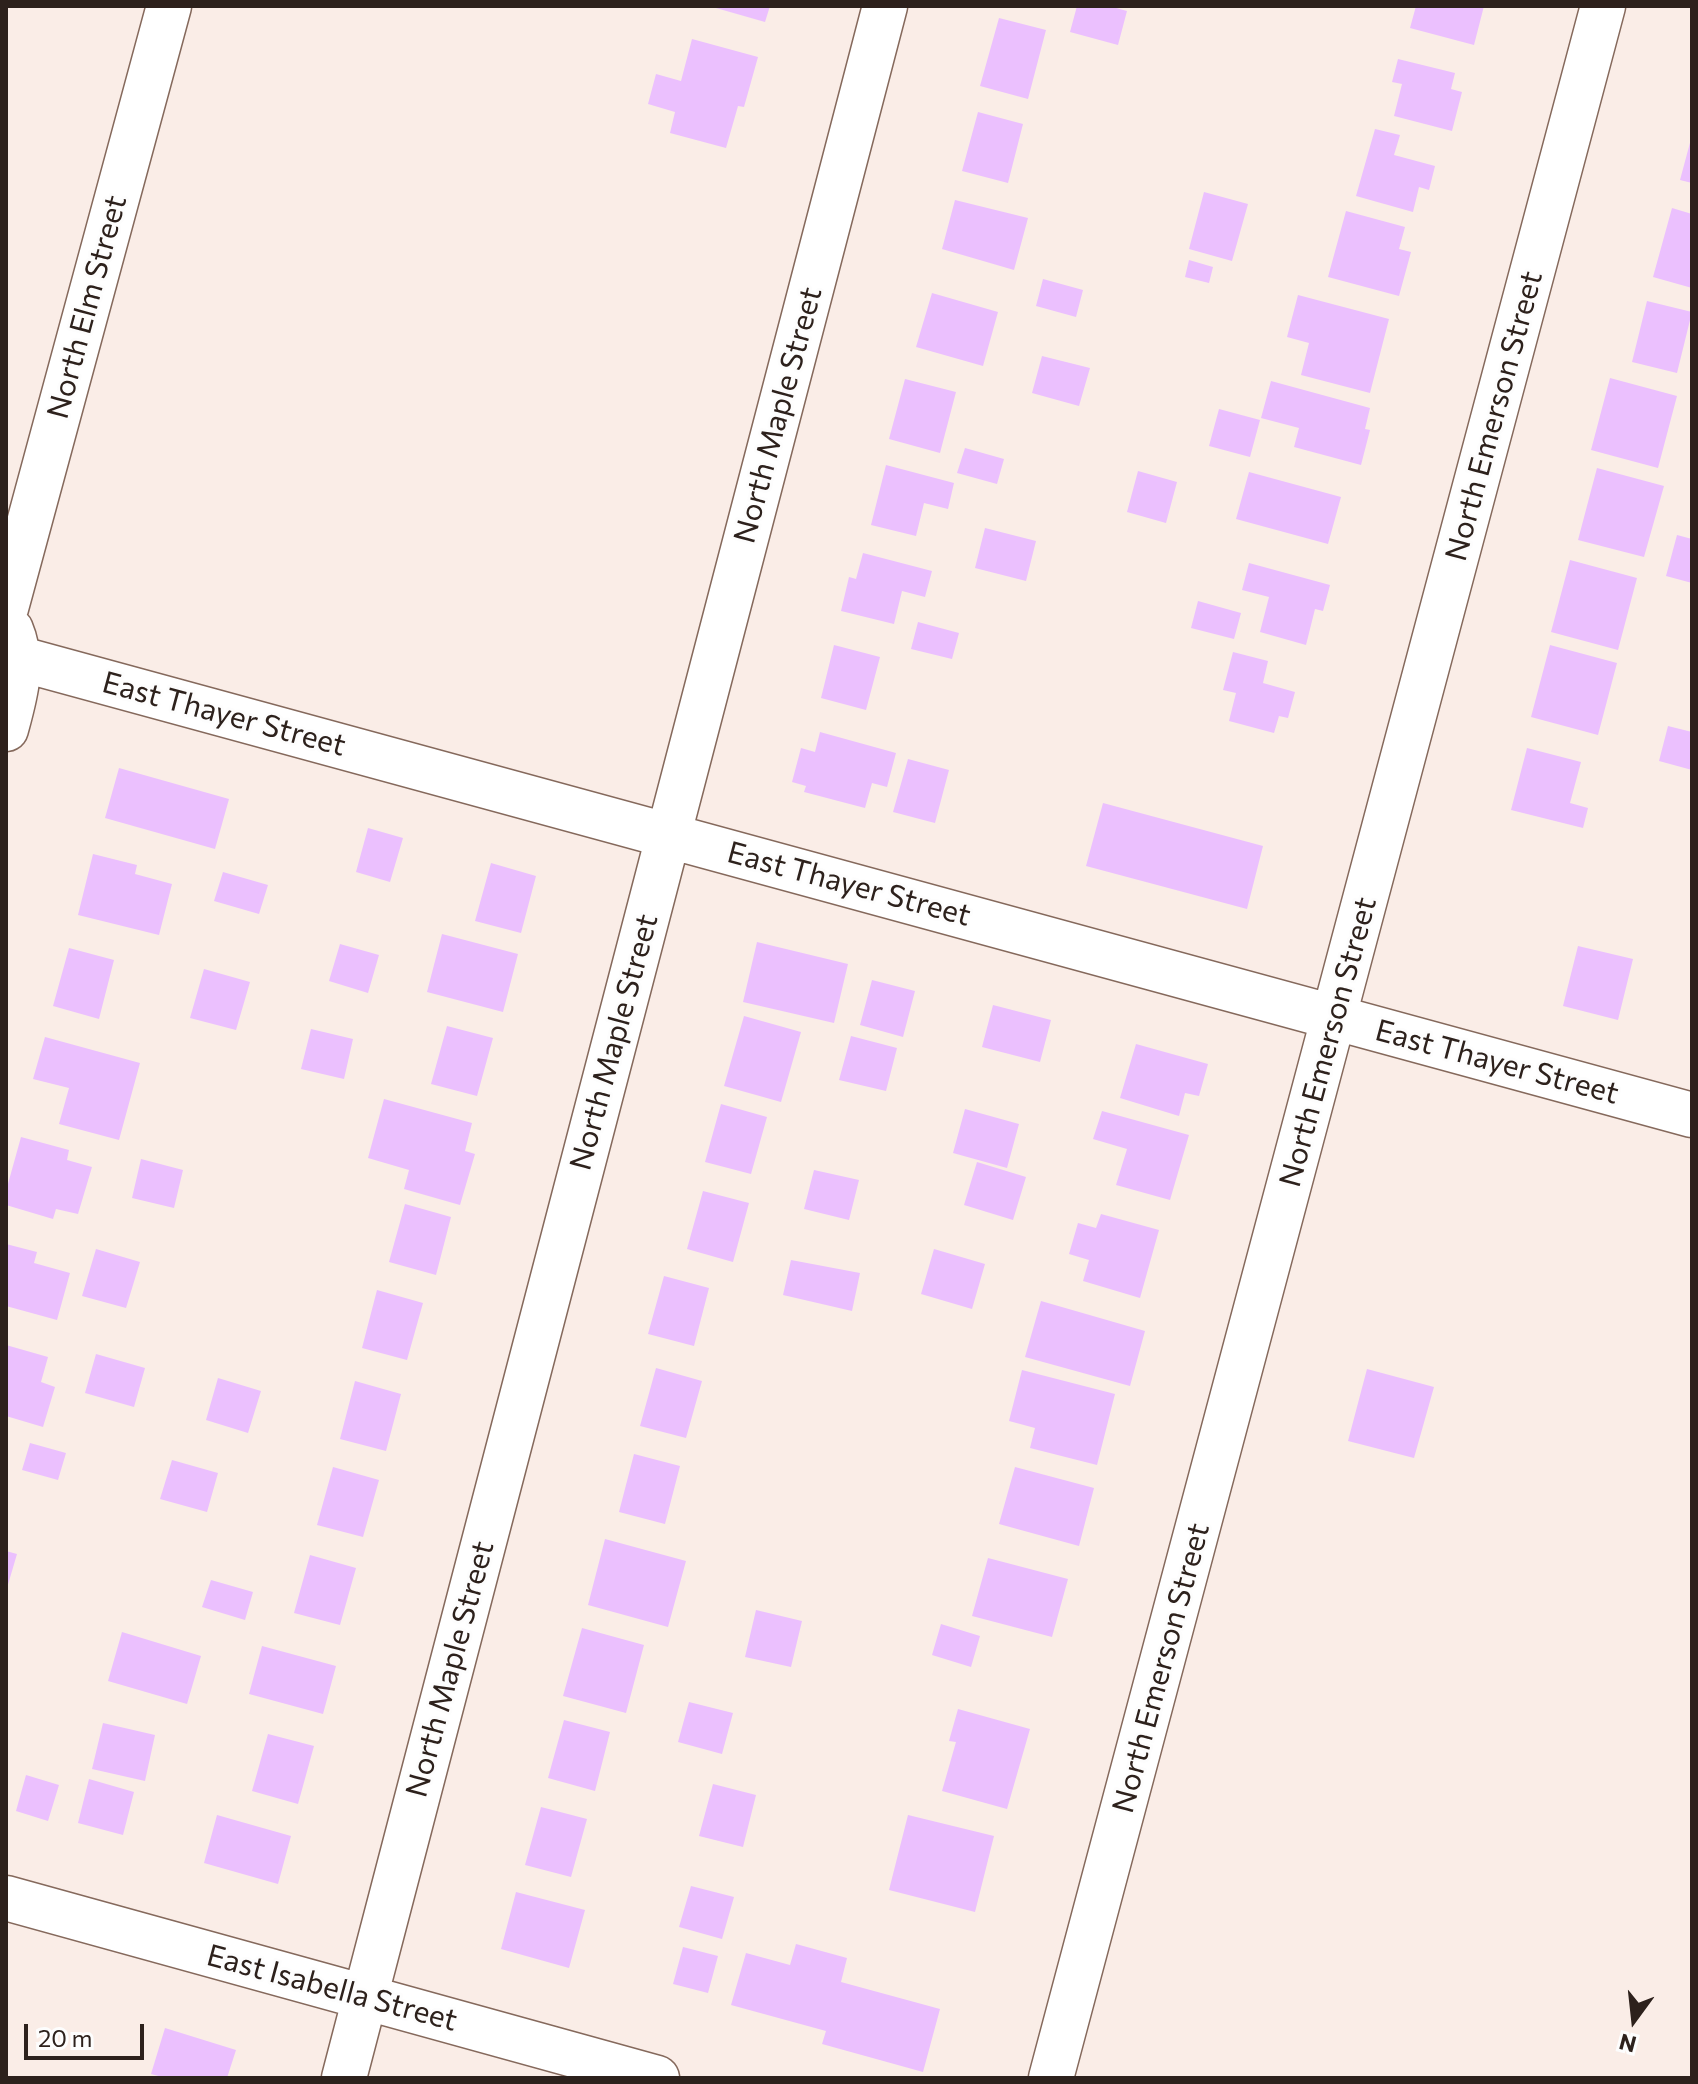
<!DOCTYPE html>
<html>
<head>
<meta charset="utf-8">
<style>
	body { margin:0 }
	#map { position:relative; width:1698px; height:2084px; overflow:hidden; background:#faede7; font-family:Commissioner,sans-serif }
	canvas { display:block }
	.frame { position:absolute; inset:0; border:8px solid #2d211c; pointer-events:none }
	.north { position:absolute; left:1594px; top:1980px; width:80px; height:80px; -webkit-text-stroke:6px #fdfdfd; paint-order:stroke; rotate:195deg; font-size:22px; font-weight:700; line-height:32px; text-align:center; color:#2d211c }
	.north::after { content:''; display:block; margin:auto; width:28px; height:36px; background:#2d211c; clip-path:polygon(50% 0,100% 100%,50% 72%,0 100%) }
	.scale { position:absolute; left:24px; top:2024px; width:120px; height:36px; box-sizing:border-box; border:4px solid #2d211c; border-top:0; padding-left:10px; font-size:24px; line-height:28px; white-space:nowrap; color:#2d211c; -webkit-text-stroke:6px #fdfdfd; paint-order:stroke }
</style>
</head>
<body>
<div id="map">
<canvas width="1698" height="2084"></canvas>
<div class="frame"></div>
<div class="north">N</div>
<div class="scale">20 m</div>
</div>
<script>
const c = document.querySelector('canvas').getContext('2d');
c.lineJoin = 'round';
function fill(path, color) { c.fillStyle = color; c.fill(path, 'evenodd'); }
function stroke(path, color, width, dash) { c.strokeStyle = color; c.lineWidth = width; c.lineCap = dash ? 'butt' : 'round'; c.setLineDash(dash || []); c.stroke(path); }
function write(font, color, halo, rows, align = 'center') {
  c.font = font + ' Commissioner,sans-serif'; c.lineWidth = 6; c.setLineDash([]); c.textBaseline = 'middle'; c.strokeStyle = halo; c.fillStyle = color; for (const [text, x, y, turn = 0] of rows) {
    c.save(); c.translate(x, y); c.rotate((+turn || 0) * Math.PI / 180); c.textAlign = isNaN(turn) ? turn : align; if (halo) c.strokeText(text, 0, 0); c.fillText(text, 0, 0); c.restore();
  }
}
const building = new Path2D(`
	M709,6h61l-5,16z
	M1077,6h32l18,5 -9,34 -48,-13z
	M1416,6h68l-10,39 -64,-17z
	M999,18l47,12 -18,69 -48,-13z
	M692,39l66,18 -14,50 -6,-1 -12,42 -56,-15 5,-21 -27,-8 8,-30 25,7z
	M1398,59l57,14 -4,16 11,3 -10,39 -58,-15 8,-32 -10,-2z
	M978,112l45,12 -15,59 -46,-12z
	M1375,129l25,6 -6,20 41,11 -6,24 -10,-3 -6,25 -57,-16z
	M1691,139h1v44l-12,-3z
	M1204,192l44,12 -16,57 -43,-12z
	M955,200l73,18 -14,52 -72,-21z
	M1672,208l20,6v74l-39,-11z
	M1346,211l59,16 -6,22 12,3 -12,44 -71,-19z
	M1189,260l24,7 -4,16 -24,-6z
	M1043,279l40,11 -7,27 -40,-11z
	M932,293l66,19 -15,54 -67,-19z
	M1298,295l91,24 -19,74 -69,-18 8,-32 -22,-6z
	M1647,301l45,11 -15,61 -45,-11z
	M1042,356l48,12 -11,38 -47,-13z
	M1610,378l67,18 -19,72 -67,-18z
	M905,379l51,13 -16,61 -51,-14z
	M1271,381l99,27 -5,21 5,1 -9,35 -67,-18 5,-19 -38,-10z
	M1219,409l41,11 -10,37 -41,-11z
	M965,448l39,11 -7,25 -40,-11z
	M886,465l68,18 -6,26 -24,-6 -8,33 -45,-11z
	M1597,468l67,18 -20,71 -66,-17z
	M1138,471l39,11 -11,41 -39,-11z
	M1249,472l92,25 -13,47 -92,-25z
	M985,528l51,13 -10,40 -51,-13z
	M1677,535l15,4v44l-26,-7z
	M863,553l69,18 -7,26 -23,-6 -8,33 -53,-13 8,-34 7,2z
	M1570,560l67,18 -19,72 -67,-18z
	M1249,563l81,22 -7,26 -8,-2 -9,36 -46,-13 9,-35 -27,-7z
	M1198,601l43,12 -7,26 -43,-11z
	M918,622l41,11 -7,26 -41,-10z
	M834,645l46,12 -14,53 -45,-12z
	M1550,645l67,18 -19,72 -67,-18z
	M1233,652l35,9 -5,22 32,9 -7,26 -9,-2 -5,17 -45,-12 7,-28 -13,-3z
	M1668,726l24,6v38l-33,-9z
	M820,732l76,21 -9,34 -15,-4 -7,25 -61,-16 2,-6 -14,-4 9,-34 14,4z
	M1527,748l54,14 -11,41 18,5 -5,20 -72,-18z
	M908,759l41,11 -14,53 -42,-11z
	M119,768l110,31 -14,50 -110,-31z
	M1103,803l160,43 -16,63 -161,-43z
	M368,828l35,10 -13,44 -34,-10z
	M93,854l44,11 -2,9 37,10 -13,51 -81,-20z
	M491,863l45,13 -15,57 -46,-12z
	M223,872l45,13 -9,29 -45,-13z
	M442,934l76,20 -15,58 -76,-20z
	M757,942l91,22 -14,59 -91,-21z
	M340,944l39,11 -11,38 -39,-12z
	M1578,946l55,13 -15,61 -55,-14z
	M69,948l45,12 -15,59 -46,-13z
	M204,969l46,13 -14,48 -46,-12z
	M872,980l43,11 -12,46 -43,-12z
	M993,1005l58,15 -11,42 -58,-15z
	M744,1016l57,16 -20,70 -57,-16z
	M447,1026l46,12 -16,58 -46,-12z
	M311,1029l42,10 -9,40 -43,-10z
	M851,1036l46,12 -11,43 -47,-11z
	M45,1037l95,26 -21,77 -60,-16 10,-36 -36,-9z
	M1136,1044l72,20 -9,32 -14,-3 -6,23 -59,-18z
	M384,1099l88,24 -7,28 10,3 -15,51 -56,-16 5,-19 -41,-12z
	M721,1104l46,13 -16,57 -46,-12z
	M965,1109l54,15 -12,44 -54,-15z
	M1102,1111l87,24 -19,65 -54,-15 11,-36 -34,-10z
	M21,1137l48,13 -2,10 25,7 -14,47 -22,-5 -3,10 -47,-14v-14z
	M141,1159l42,11 -9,38 -42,-10z
	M977,1162l49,15 -13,43 -49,-15z
	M814,1170l45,10 -10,40 -45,-11z
	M703,1191l46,12 -16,59 -46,-13z
	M405,1204l46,13 -15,58 -47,-13z
	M1101,1214l58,16 -19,68 -57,-17 6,-21 -20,-6 9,-31 18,5z
	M6,1244l31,8 -3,11 36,10 -13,47 -51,-14z
	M96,1249l44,13 -14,46 -44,-12z
	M934,1249l51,15 -13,45 -51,-15z
	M791,1260l69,13 -8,38 -69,-16z
	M664,1276l45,12 -15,58 -46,-12z
	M377,1290l46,13 -16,57 -45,-12z
	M1041,1301l104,30 -15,55 -105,-29z
	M6,1345l42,12 -7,25 14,5 -12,40 -37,-11z
	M96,1354l49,14 -11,39 -49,-14z
	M656,1368l46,13 -16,57 -46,-12z
	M1367,1369l67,18 -20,71 -66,-17z
	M1022,1370l93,24 -18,71 -67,-17 5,-20 -26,-7z
	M218,1378l43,13 -13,42 -42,-13z
	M355,1381l46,13 -15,57 -46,-12z
	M30,1443l36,10 -8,27 -36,-10z
	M634,1454l46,12 -15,58 -46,-12z
	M172,1460l46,13 -11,39 -47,-13z
	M333,1467l46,13 -16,57 -46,-12z
	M1015,1467l79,21 -15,58 -80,-22z
	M605,1539l81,22 -18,66 -80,-22z
	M6,1551l11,3 -10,34h-1z
	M310,1555l46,13 -16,57 -46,-12z
	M988,1558l80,21 -16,58 -80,-21z
	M211,1580l42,12 -8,28 -43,-13z
	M756,1610l46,11 -11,46 -46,-10z
	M941,1624l39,12 -9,31 -39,-12z
	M582,1628l62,17 -18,68 -63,-17z
	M122,1632l79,24 -14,48 -79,-23z
	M262,1646l74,20 -13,48 -74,-20z
	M689,1702l44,11 -11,41 -44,-12z
	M958,1709l72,20 -23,80 -65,-18 14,-49 -7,-1z
	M564,1720l46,12 -15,59 -47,-13z
	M103,1723l52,12 -10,46 -53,-12z
	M268,1734l46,12 -16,58 -46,-13z
	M26,1775l33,10 -11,36 -32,-10z
	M89,1779l45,13 -11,43 -45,-12z
	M713,1784l43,11 -13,52 -44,-11z
	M541,1807l46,12 -16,58 -46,-12z
	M217,1815l74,21 -13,48 -74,-21z
	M908,1815l86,21 -19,76 -86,-22z
	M691,1886l43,11 -12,42 -43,-12z
	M516,1892l69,18 -16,58 -68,-19z
	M796,1944l51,14 -6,24 99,27 -17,63 -101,-28 4,-13 -95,-26 15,-52 44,12z
	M683,1947l35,9 -10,37 -35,-9z
	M165,2028l71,22 -9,28h-61l-15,-4z`);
const street = new Path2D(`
	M6,608l163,-602
	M6,655l1686,460
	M6,729c9,-33 19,-66 5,-99
	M6,1898l651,180
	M344,2078l541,-2072
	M1051,2078l552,-2072`);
const streetNames = [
	["North Elm Street",87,307,-75],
	["North Maple Street",778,415,-75],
	["North Emerson Street",1494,416,-75],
	["East Thayer Street",224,714,15],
	["East Thayer Street",849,884,15],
	["North Maple Street",614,1042,-75],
	["North Emerson Street",1328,1042,-75],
	["East Thayer Street",1497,1062,15],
	["North Emerson Street",1161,1668,-75],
	["North Maple Street",450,1669,-75],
	["East Isabella Street",332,1988,15]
];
fill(building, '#ebc0fe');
stroke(street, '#85695c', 47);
stroke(street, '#fff', 44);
write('30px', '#2d211c', '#fdfdfd', streetNames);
</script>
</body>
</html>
